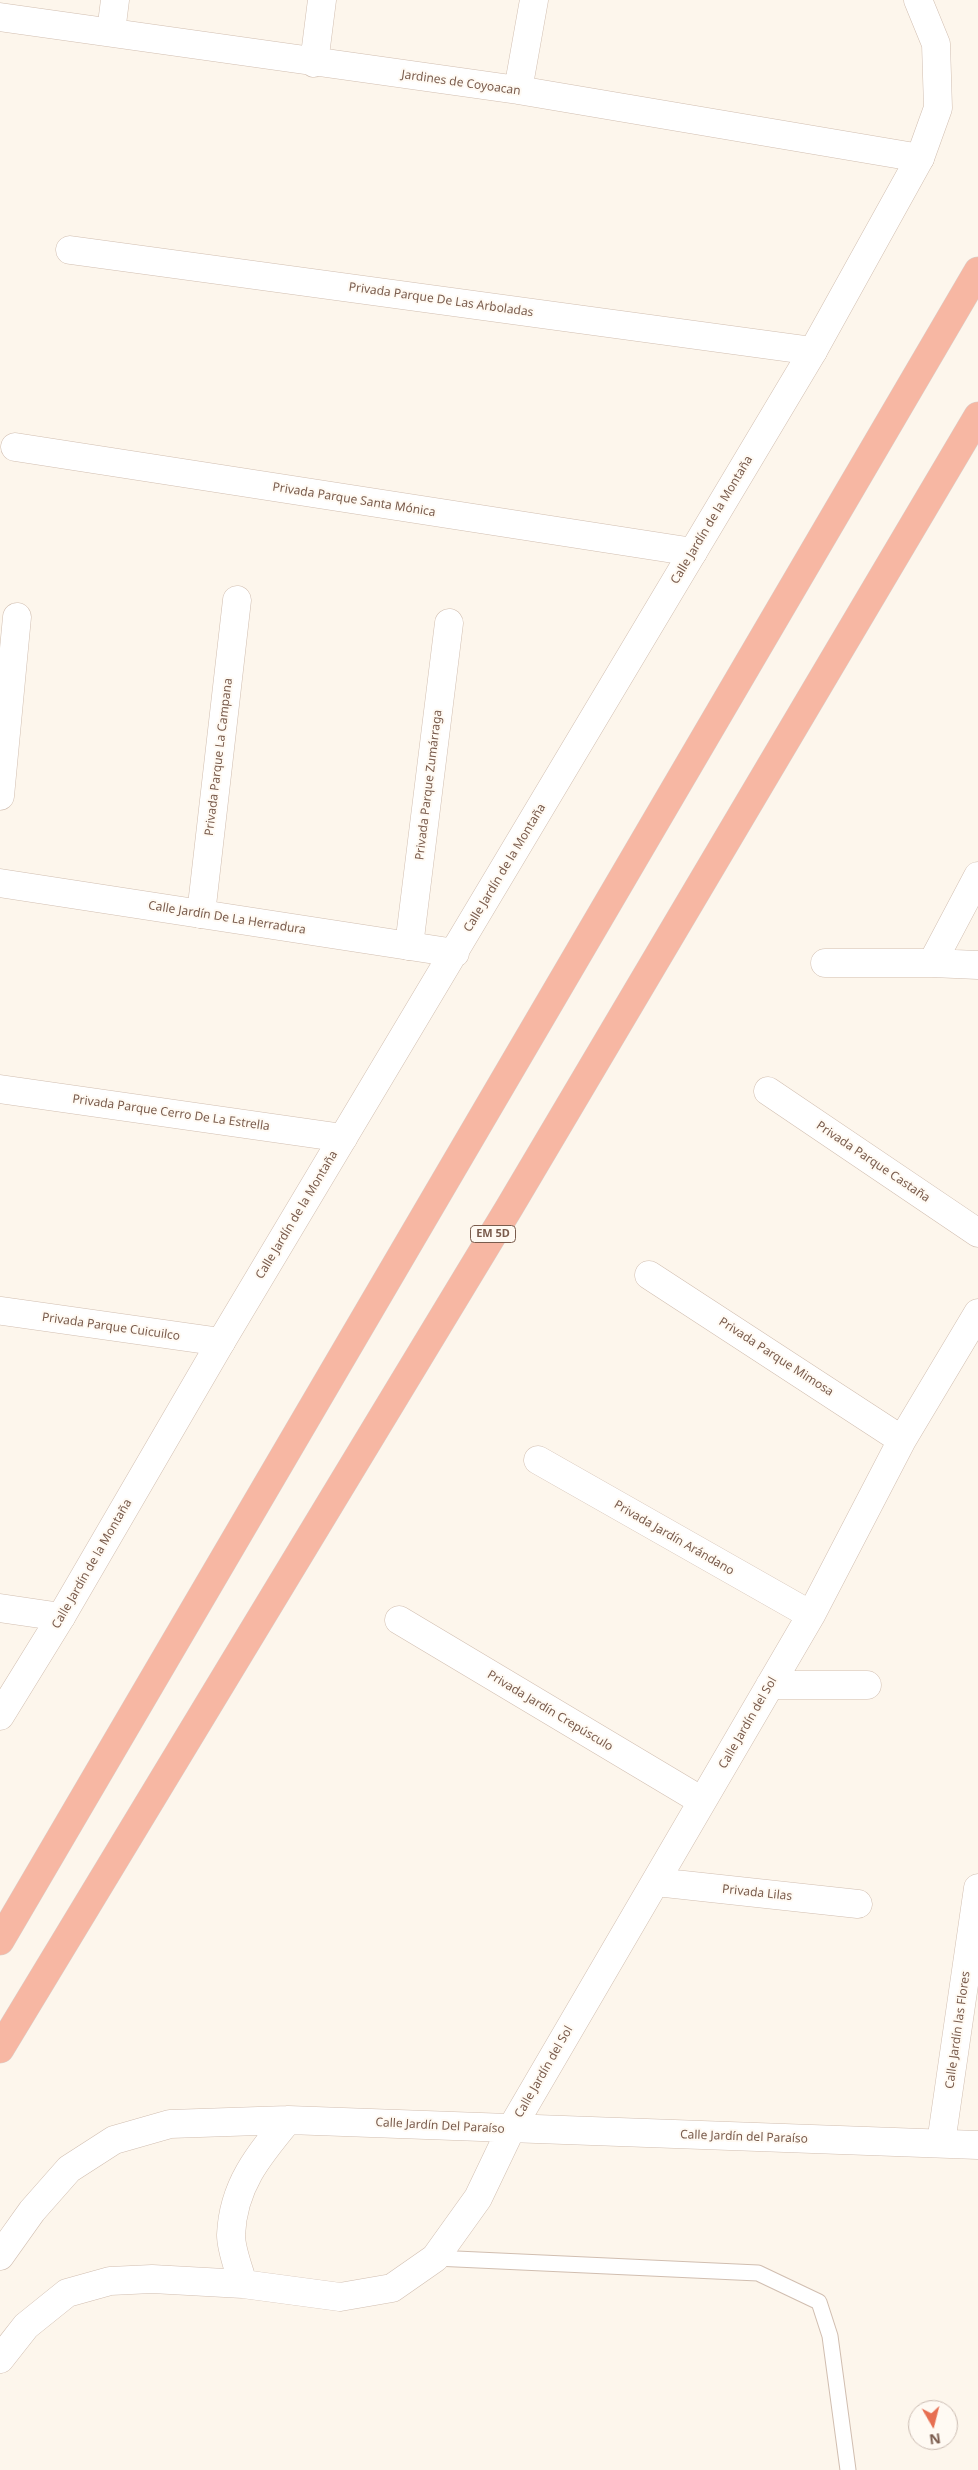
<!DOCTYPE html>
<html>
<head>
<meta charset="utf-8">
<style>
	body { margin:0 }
	#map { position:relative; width:978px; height:2470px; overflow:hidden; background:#fdf6ec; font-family:"Noto Sans",sans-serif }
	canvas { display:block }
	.north { position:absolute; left:908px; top:2400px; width:50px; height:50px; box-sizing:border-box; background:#fffaf3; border:1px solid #cabbb1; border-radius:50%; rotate:172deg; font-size:14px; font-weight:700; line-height:20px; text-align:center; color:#7a5c4d }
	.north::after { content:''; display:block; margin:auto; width:18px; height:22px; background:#e76f51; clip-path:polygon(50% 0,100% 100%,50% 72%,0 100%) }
</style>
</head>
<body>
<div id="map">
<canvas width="978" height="2470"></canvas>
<div class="north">N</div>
</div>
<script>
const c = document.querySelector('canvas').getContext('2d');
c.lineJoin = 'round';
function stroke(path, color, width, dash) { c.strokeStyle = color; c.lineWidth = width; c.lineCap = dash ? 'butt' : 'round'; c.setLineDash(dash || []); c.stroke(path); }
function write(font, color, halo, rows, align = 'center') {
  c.font = font + ' "Noto Sans",sans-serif'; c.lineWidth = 4; c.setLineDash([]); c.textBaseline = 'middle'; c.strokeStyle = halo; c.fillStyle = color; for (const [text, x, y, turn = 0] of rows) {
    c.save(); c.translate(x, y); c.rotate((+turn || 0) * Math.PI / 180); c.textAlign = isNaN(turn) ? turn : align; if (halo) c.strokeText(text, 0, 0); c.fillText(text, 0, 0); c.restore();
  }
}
const service = new Path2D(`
	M435,2258l323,15 61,29 11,34 18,134`);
const minor = new Path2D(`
	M0,17l518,73 402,68
	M111,32l4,-32
	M314,63l8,-63
	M518,90l16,-90
	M70,250l743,101
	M15,447l678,105
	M0,796l17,-179
	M201,914l36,-314
	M409,946l40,-323
	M825,963h107l46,2
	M932,963l46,-87
	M0,1089l343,49
	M768,1091l210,142
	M649,1275l253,165
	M2,1311l219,31
	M538,1460l273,155
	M0,1608l61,9
	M399,1620l303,181
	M770,1685h97
	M656,1882l202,22
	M511,2129l300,-514 91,-175 76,-127
	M941,2143l37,-255`);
const tertiary = new Path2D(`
	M0,883l455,70
	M0,1716l61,-99 160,-275 592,-991 107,-193 18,-50 -2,-64 -18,-44
	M0,2256l32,-45 37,-42 45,-29 56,-16 118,-4 690,25
	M243,2284c-4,-15 -12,-34 -12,-49 2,-49 27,-79 57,-115
	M0,2359l26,-33 41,-33 43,-12 42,-2 91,5 97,13 52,-9 43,-30 43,-60 33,-69`);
const motorway = new Path2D(`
	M0,1941l978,-1670
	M0,2049l509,-841 469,-792`);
const shields = [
	[493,1234,45]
];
const shieldNames = [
	["EM 5D",493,1234]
];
const streetNames = [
	["Jardines de Coyoacan",461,83,8],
	["Privada Parque De Las Arboladas",441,300,8],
	["Privada Parque Santa Mónica",354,500,9],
	["Calle Jardín de la Montaña",712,520,-59],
	["Privada Parque La Campana",219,757,-83],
	["Privada Parque Zumárraga",429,785,-83],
	["Calle Jardín de la Montaña",505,868,-59],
	["Calle Jardín De La Herradura",227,918,9],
	["Privada Parque Cerro De La Estrella",171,1113,8],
	["Privada Parque Castaña",873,1162,34],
	["Calle Jardín de la Montaña",297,1215,-59],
	["Privada Parque Cuicuilco",111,1327,8],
	["Privada Parque Mimosa",776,1357,33],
	["Privada Jardín Arándano",674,1538,30],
	["Calle Jardín de la Montaña",92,1564,-60],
	["Privada Jardín Crepúsculo",550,1711,31],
	["Calle Jardín del Sol",748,1723,-60],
	["Privada Lilas",757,1893,6],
	["Calle Jardín las Flores",958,2030,-82],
	["Calle Jardín del Sol",544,2072,-60],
	["Calle Jardín Del Paraíso",440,2126,3],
	["Calle Jardín del Paraíso",744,2137,2]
];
stroke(service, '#d1beb0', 17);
stroke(minor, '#d1beb0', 29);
stroke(tertiary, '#d1beb0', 29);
stroke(motorway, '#dad1cd', 29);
stroke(service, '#fff', 15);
stroke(minor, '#fff', 28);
stroke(tertiary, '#fff', 28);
stroke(motorway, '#f7b7a3', 28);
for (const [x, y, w] of shields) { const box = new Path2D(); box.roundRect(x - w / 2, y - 8.5, w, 17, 4); c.fillStyle = '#fffaf3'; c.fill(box); stroke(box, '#7a5c4d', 1); }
write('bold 11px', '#7a5c4d', null, shieldNames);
write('12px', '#7a5c4d', '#fffaf3', streetNames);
</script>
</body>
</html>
